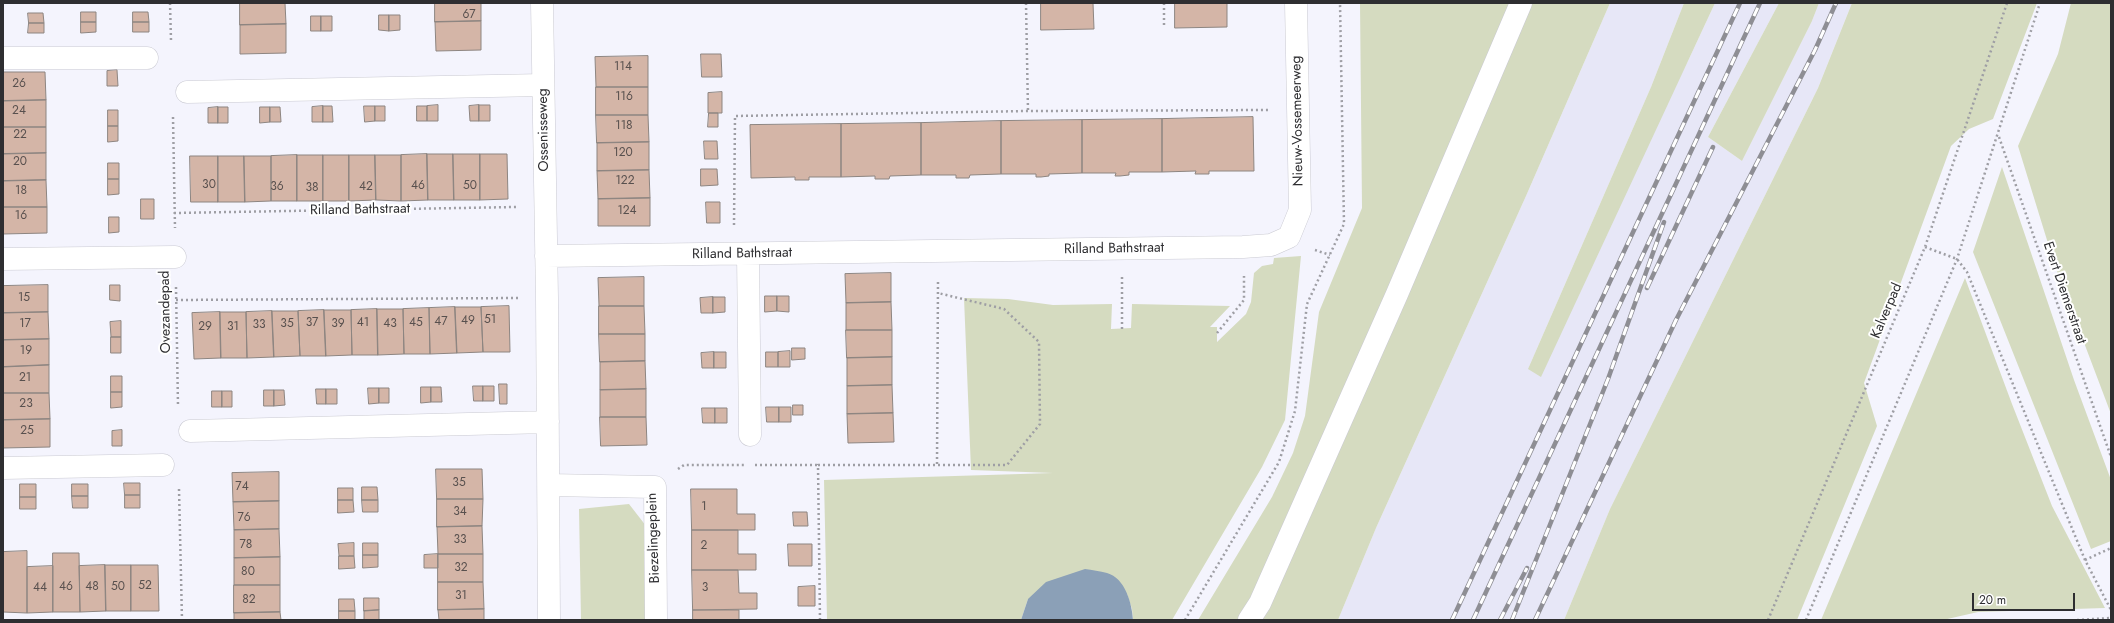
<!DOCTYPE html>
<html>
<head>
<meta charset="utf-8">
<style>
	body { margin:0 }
	#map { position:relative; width:2114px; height:623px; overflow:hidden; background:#f4f4fd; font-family:Jost,sans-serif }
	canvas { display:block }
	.frame { position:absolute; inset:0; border:4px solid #2e2e31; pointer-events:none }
	.scale { position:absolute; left:1972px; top:593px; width:103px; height:18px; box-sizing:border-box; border:2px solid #2e2e31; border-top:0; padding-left:5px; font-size:12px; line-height:14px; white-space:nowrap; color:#2e2e31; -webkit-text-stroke:3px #fff; paint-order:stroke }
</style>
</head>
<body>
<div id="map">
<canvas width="2114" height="623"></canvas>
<div class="frame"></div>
<div class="scale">20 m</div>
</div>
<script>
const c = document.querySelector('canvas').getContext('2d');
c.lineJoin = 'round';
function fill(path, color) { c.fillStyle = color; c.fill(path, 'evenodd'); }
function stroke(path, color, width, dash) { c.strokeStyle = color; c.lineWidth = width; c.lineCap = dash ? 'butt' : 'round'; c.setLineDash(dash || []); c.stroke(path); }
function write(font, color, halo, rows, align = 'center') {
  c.font = font + ' Jost,sans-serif'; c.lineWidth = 4; c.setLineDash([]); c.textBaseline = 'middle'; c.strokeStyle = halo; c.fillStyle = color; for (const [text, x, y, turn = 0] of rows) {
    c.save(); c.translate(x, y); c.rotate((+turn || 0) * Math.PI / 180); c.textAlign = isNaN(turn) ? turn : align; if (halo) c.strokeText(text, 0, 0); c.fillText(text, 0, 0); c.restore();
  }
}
const built = new Path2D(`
	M1610,3h74l-33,84 -123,282 160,-308 27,-58h64l-71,134 34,24 70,-140 7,-18h33l-34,85 -208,421 -46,111h-226l38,-92 150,-332z`);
const green = new Path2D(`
	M1360,3h250l-84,193 -150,332 -38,92h-140l74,-123 21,-44 12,-37 14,-104 43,-104z
	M1684,3h31l-174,374 -13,-8 123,-282z
	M1779,3h40l-7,18 -70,140 -34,-24z
	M1852,3h185l-44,116 -24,10 -18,17 -87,237 13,43 -80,194h-233l46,-111 208,-421z
	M2071,3h40v411l-56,-148 -37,-120 40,-92z
	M2002,167l72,213 37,100v61l-20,8 -118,-297z
	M1301,256l-16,164 -23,47 -90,153h-39l-1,-11 -5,-15 -99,5 -7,21h-194l-3,-140 229,-7 -82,-3 -7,-172 44,1 45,6 59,-1 -1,25 20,-1 1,-24 98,2 -20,21h7v15l29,-28 5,-12 3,-29 8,-7 11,-2 1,-6z
	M1965,278l47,126 40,102 53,102 -127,4 -35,8h-122z
	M629,504l21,27 2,89h-71l-2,-111z`);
const water = new Path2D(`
	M1085,569c7,1 15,2 22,4 18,5 25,30 26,47h-112l7,-21 18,-17z`);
const building = new Path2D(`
	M240,3h45l1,21 -46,1z
	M435,3h46v18l-46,1z
	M1041,3h52l1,26 -53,1z
	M1175,3h52v24l-52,1z
	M81,12h15v10h-15z
	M133,12h15l1,10h-16z
	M28,13h15l1,10h-15z
	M379,15h10v16l-10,-1z
	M389,15h11v15l-11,1z
	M311,16h10v15h-10z
	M321,16h11v15h-11z
	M481,21v29l-45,1 -1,-29z
	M81,22h15v10l-15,1z
	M133,22h16v10h-16z
	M29,23h15v10h-16z
	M286,24v29l-46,1v-29z
	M701,54h20l1,23h-20z
	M648,56v31h-52l-1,-30z
	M117,70l1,16h-11v-15z
	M3,72h42l1,28 -43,1z
	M596,87h52v28h-52z
	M722,92v21h-14v-20z
	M46,100v27h-43v-26z
	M438,105v16h-11v-15z
	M479,105v16h-9l-1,-15z
	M479,105h11v16h-11z
	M323,106h9l1,16h-10z
	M323,106v16h-11v-15z
	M364,106h11v15l-10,1z
	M375,106h10v15h-10z
	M417,106h10v15h-10z
	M218,107v16h-10v-15z
	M218,107h10v16h-10z
	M260,107h10v15l-10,1z
	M270,107h10l1,15h-11z
	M108,110h10v16h-10z
	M709,113h9v14h-10z
	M596,115h52l1,27 -52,1z
	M1253,117l1,54h-45v3h-14l1,-3 -34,1v-53z
	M1162,119v53h-33v3l-9,1h-5l1,-3h-34v-53z
	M1082,120v53l-33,1v2l-8,1h-5v-3h-35v-53z
	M1001,121v53l-31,1 -1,3h-13v-3h-35v-52z
	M921,123v52l-31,1 -1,3h-14v-3l-34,1v-53z
	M841,124v53h-32v3h-14v-3l-44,1 -1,-53z
	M108,126h10v15l-10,1z
	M3,127h43v26l-43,1z
	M704,141h13l1,18h-13z
	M649,142v28l-52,1v-28z
	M46,153v27l-43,1v-27z
	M427,154l1,46 -27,1v-46z
	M427,154h26l1,46h-26z
	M453,154h27v46h-26z
	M480,154h27l1,45 -28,1z
	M297,155v46h-26v-45z
	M297,155h26v46h-26z
	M323,155h26v46h-26z
	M349,155h26l1,45 -27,1z
	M375,155h26v46l-25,-1z
	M190,156h28v46h-27z
	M218,156h26l1,46h-27z
	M244,156h27v45l-26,1z
	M108,163h11v16h-11z
	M701,169h16l1,16 -17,1z
	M649,170l1,28 -52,1 -1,-28z
	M108,179h11v15l-11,1z
	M46,180l1,27h-44v-26z
	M650,198v28h-52v-27z
	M141,199h13v20h-13z
	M706,202h14v21h-13z
	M3,207h44v26l-44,1z
	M109,217h10v15l-10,1z
	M891,273v29l-45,1 -1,-29z
	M644,277v29h-45l-1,-28z
	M48,285v27l-45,1v-27z
	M110,285h10v16l-10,-1z
	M765,296h12v15l-12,1z
	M777,296h12v16l-12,-1z
	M713,297v16h-12l-1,-15z
	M713,297h12v15l-12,1z
	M891,302l1,28h-46v-27z
	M509,306l1,46h-27l-2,-45z
	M599,306h45l1,28h-46z
	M455,307l2,46 -27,1 -1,-46z
	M455,307h26l2,45 -26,1z
	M429,308l1,46h-26l-1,-45z
	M377,309h26l1,45 -26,1z
	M377,309l1,46h-26l-1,-45z
	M324,310h27l1,45 -26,1z
	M324,310l2,46h-26l-2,-45z
	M272,311l2,46 -27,1 -1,-46z
	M272,311h26l2,45 -26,1z
	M48,312l1,27 -46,1v-27z
	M220,312h26l1,46h-26z
	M220,312l1,46 -27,1 -2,-46z
	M121,321v16h-10l-1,-15z
	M846,330h46v27l-45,1z
	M599,334h46v27l-45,1z
	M111,337h10v16h-10z
	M49,339v26l-46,2v-27z
	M792,348h13v11l-13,1z
	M790,351v16h-12v-15z
	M714,352h12v16h-12z
	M714,352v16h-12l-1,-15z
	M766,352h12v15h-12z
	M892,357v28l-45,1v-28z
	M645,361l1,28 -46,1v-28z
	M49,365v28h-46v-26z
	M111,376h11v16h-11z
	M499,384h8v20h-7z
	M892,385l1,28 -46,1v-28z
	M473,386h10v15h-9z
	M483,386h11v15h-11z
	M421,387h10v15l-10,1z
	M431,387h10l1,15h-11z
	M368,388h11v15l-10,1z
	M379,388h10v15h-10z
	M316,389h10v15h-9z
	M326,389h11v15h-11z
	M646,389v28h-46v-27z
	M264,390h10v16h-10z
	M274,390h10l1,15 -11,1z
	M212,391h10v16h-10z
	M222,391h10v16h-10z
	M111,392h11v15l-11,1z
	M3,393h46l1,26 -47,1z
	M793,405h10v10h-10z
	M766,407h13v15h-12z
	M779,407h12v15h-12z
	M702,408h13v15h-12z
	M715,408h12v15h-12z
	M893,413l1,29 -46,1 -1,-29z
	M600,417h46l1,28 -46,1z
	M50,419v28l-47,1v-28z
	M122,430v16h-10v-15z
	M436,469h46l1,30h-46z
	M279,472v29l-46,1 -1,-29z
	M124,483h16v12h-15z
	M20,484h16v13h-16z
	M72,484h16v12h-16z
	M362,487h15l1,13h-16z
	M338,488h15v12h-15z
	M691,489h46v25h18v16h-63z
	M125,495h15v13h-15z
	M72,496h16v12h-15z
	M20,497h16v12h-16z
	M437,499h46l-1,27 -45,1z
	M338,500h15l1,12 -16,1z
	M362,500h16v12h-15z
	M279,501v28l-45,1 -1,-28z
	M793,512h14l1,14h-14z
	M482,526l1,28h-45l-1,-27z
	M279,529l1,28 -46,1v-28z
	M692,530h46v24h18v16h-64z
	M354,543v13h-15l-1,-12z
	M363,543h15v12h-15z
	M788,544h24v22h-23z
	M27,551v62l-24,-1v-60z
	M53,553h26l1,59h-27z
	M438,554h45v28h-45z
	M438,554v14h-14v-13z
	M363,555h15v12l-15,1z
	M339,556h15l1,12 -16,1z
	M280,557v28h-46v-27z
	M105,565l1,46 -26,1 -1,-46z
	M105,565h26v46h-25z
	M131,565h27l1,46h-28z
	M53,566v46l-26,1v-46z
	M692,570h46l1,23h18v16l-64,1z
	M438,582h45l1,27 -46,1z
	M234,585h46v27l-46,1z
	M815,586v20h-17v-19z
	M364,598h15v12l-15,1z
	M339,599h15l1,12h-16z
	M484,609v11h-45l-1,-10z
	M379,610v10h-15v-9z
	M693,610h46v10h-46z
	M339,611h16v9h-16z
	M280,612l1,8h-47v-7z`);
const path = new Path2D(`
	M170,3l1,37
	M1026,3l2,108
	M1164,3v24
	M173,117l2,111
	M1999,137l112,320
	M174,213l342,-6
	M734,225l1,-109 293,-5 240,-1
	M1925,247l32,12 10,13 118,288 26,50
	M1315,250l15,5
	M176,287l2,119
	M176,300l342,-2
	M1122,329v-52
	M1217,333l27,-33v-24
	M937,464l1,-185
	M755,465h63
	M678,469l6,-4h60
	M179,489l3,131
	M2085,560l26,-12
	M820,620l-2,-155h189l33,-41 -1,-82 -35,-33 -66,-16
	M1185,620l94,-158 16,-51 12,-107 37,-80 -4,-221
	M1768,620l157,-373 82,-244
	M1806,620l151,-361 83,-256
	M2077,620l34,-2`);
const minor = new Path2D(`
	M542,3l5,295 2,322
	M3,58h144
	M187,92l356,-7
	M748,254l2,181
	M546,256l697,-9 28,-2 18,-8 11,-27 -4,-207
	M3,259l172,-2
	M190,431l358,-9
	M3,468l160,-3
	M549,485l106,2 1,133
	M1249,620l11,-17 137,-309 124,-291`);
const rail = new Path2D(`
	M1647,288l66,-141
	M1452,620l288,-617
	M1473,620l287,-617
	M1500,620l27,-52
	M1512,620l96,-241 56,-157
	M1535,620l141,-300 139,-270 21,-47`);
const numberNames = [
	["67",469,15],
	["114",623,67],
	["26",19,84],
	["116",624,97],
	["24",19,111],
	["118",624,126],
	["22",20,135],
	["120",623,153],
	["20",20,162],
	["122",625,181],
	["30",209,185],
	["46",418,186],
	["50",470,186],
	["36",277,187],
	["42",366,187],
	["38",312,188],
	["18",21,191],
	["124",627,211],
	["16",21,216],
	["15",24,298],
	["51",490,320],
	["49",468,321],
	["47",441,322],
	["37",312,323],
	["41",363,323],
	["45",416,323],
	["17",25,324],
	["35",287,324],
	["39",338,324],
	["43",390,324],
	["33",259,325],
	["29",205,327],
	["31",233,327],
	["19",26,351],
	["21",25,378],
	["23",26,404],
	["25",27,431],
	["35",459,483],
	["74",242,487],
	["1",704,507],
	["34",460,512],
	["76",244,518],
	["33",460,540],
	["78",246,545],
	["2",704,546],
	["32",461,568],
	["80",248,572],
	["52",145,586],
	["46",66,587],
	["48",92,587],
	["50",118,587],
	["44",40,588],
	["3",705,588],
	["31",461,596],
	["82",249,600]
];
const streetNames = [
	["Nieuw-Vossemeerweg",1298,121,-91],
	["Ossenisseweg",544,130,-91],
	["Rilland Bathstraat",360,210,-1],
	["Rilland Bathstraat",1114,249,-1],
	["Rilland Bathstraat",742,254,-1],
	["Evert Diemerstraat",2064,293,71],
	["Kalverpad",1887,311,-67],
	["Ovezandepad",166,312,-91],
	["Biezelingeplein",654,538,-92]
];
fill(built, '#e7e7f7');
fill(green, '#d5dbc0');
fill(water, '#8ba0b7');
fill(building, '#d4b5a7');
stroke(building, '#8d8581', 1);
stroke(minor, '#cacad2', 23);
stroke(path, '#9e9ea4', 2.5, [2, 3]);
stroke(minor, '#fff', 22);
stroke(rail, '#8e8e94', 4.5);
stroke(rail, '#fff', 3, [9]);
write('12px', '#58504e', null, numberNames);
write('14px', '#2e2e31', '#fff', streetNames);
</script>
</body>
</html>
